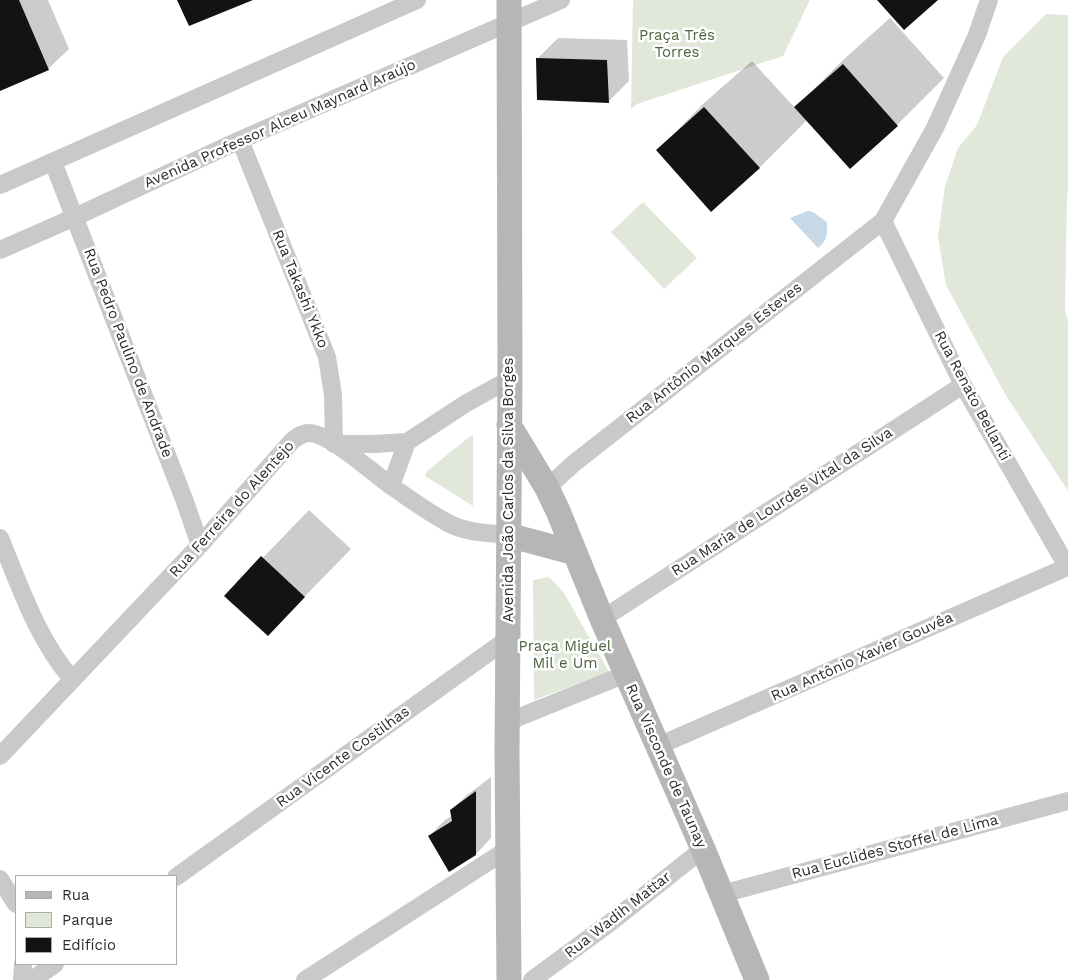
<!DOCTYPE html>
<html>
<head>
<meta charset="utf-8">
<style>
	body { margin:0 }
	#map { position:relative; width:1068px; height:980px; overflow:hidden; background:#fff; font-family:"Work Sans",sans-serif }
	canvas { display:block }
	.legend { position:absolute; left:15px; top:875px; width:162px; height:90px; box-sizing:border-box; background:#fff; border:1px solid #ababab; margin:0; padding:6px 9px; list-style:none; font-size:15px; color:#2c2c2c }
	.legend li { display:flex; align-items:center; gap:10px; height:25px }
	.legend b { width:25px; border:1px solid #ababab }
</style>
</head>
<body>
<div id="map">
<canvas width="1068" height="980"></canvas>
<ul class="legend">
<li><b style="height:6px;background:#b6b6b6"></b>Rua</li>
<li><b style="height:14px;background:#e1e8da"></b>Parque</li>
<li><b style="height:14px;background:#131313"></b>Edifício</li>
</ul>
</div>
<script>
const c = document.querySelector('canvas').getContext('2d');
c.lineJoin = 'round';
function fill(path, color) { c.fillStyle = color; c.fill(path, 'evenodd'); }
function stroke(path, color, width, dash) { c.strokeStyle = color; c.lineWidth = width; c.lineCap = dash ? 'butt' : 'round'; c.setLineDash(dash || []); c.stroke(path); }
function write(font, color, halo, rows, align = 'center') {
  c.font = font + ' "Work Sans",sans-serif'; c.lineWidth = 5; c.setLineDash([]); c.textBaseline = 'middle'; c.strokeStyle = halo; c.fillStyle = color; for (const [text, x, y, turn = 0] of rows) {
    c.save(); c.translate(x, y); c.rotate((+turn || 0) * Math.PI / 180); c.textAlign = isNaN(turn) ? turn : align; if (halo) c.strokeText(text, 0, 0); c.fillText(text, 0, 0); c.restore();
  }
}
const green = new Path2D(`
	M633,0h177l-27,56 -146,48 -6,5z
	M1046,14l22,1v175l-1,7 -2,111 3,14v169l-63,-97 -59,-109 -8,-48 7,-51 13,-38 19,-23 26,-68z
	M643,202l54,56 -33,31 -53,-57z
	M473,434v72l-48,-30 2,-5z
	M549,577l15,16 45,79 -75,28 -1,-120z`);
const water = new Path2D(`
	M808,211l5,1 14,10c0,12 1,18 -9,26l-28,-30z`);
const shadow = new Path2D(`
	M0,0h48l21,49 -21,20 -48,20z
	M890,18l54,60 -47,47 -47,42 -43,-47 -48,48 -101,-18 46,-47 48,-42 43,47 48,-48z
	M558,38l69,2 2,41 -20,20 -72,-42z
	M309,510l42,39 -83,85 -42,-38z
	M491,777v61l-15,16 -47,-18 16,-16 7,-4 -1,-6 16,-15z`);
const building = new Path2D(`
	M0,0h19l30,70 -49,21z
	M177,0h76l-64,26z
	M877,0h61l-34,30z
	M536,58l71,2 2,43 -72,-3z
	M843,64l55,62 -48,43 -56,-62z
	M704,107l56,61 -49,44 -55,-62z
	M261,556l44,41 -37,39 -44,-40z
	M476,791v64l-27,17 -21,-36 24,-15 -2,-11z`);
const street = new Path2D(`
	M240,140l87,217 6,38 1,49
	M53,162l131,337 16,46
	M0,185l417,-185
	M883,221l80,164 105,183
	M0,250l75,-33 165,-77 321,-140
	M334,444h39l34,-2 58,-38 45,-25
	M391,486l16,-44
	M547,488l26,-24 310,-243 52,-93 42,-93 12,-35
	M0,538c20,48 37,101 72,141
	M602,619l361,-234
	M507,722l119,-48
	M658,746l409,-179
	M0,756l200,-211 92,-104c5,-4 10,-8 17,-8 20,0 64,40 81,52 18,13 38,27 58,38 19,10 40,10 60,12
	M176,877l333,-239
	M0,879l16,25
	M722,894l346,-93
	M22,980l1,-16
	M32,980l23,-16
	M305,980l203,-131
	M532,980l79,-58 92,-73`);
const secondary = new Path2D(`
	M509,0l1,379 -3,372 2,229
	M509,425l38,63 11,23 44,108 101,230 54,131
	M508,535l67,18`);
const parkNames = [
	["Praça Três",677,36],
	["Torres",677,53],
	["Praça Miguel",565,647],
	["Mil e Um",565,664]
];
const streetNames = [
	["Avenida Professor Alceu Maynard Araújo",280,124,-24],
	["Rua Takashi Ykko",300,289,68],
	["Rua Pedro Paulino de Andrade",128,353,69],
	["Rua Antônio Marques Esteves",714,353,-38],
	["Rua Renato Bellanti",972,396,62],
	["Avenida João Carlos da Silva Borges",509,490,-90],
	["Rua Maria de Lourdes Vital da Silva",782,502,-33],
	["Rua Ferreira do Alentejo",232,509,-48],
	["Rua Antônio Xavier Gouvêa",862,657,-24],
	["Rua Vicente Costilhas",343,757,-36],
	["Rua Visconde de Taunay",666,766,66],
	["Rua Euclides Stoffel de Lima",895,847,-15],
	["Rua Wadih Mattar",618,915,-38]
];
fill(green, '#e1e8da');
fill(water, '#c7d9e7');
fill(shadow, '#0003');
fill(building, '#131313');
stroke(street, '#c9c9c9', 18);
stroke(secondary, '#b6b6b6', 25);
write('15px', '#4d633d', '#fff', parkNames);
write('15px', '#2c2c2c', '#fff', streetNames);
</script>
</body>
</html>
